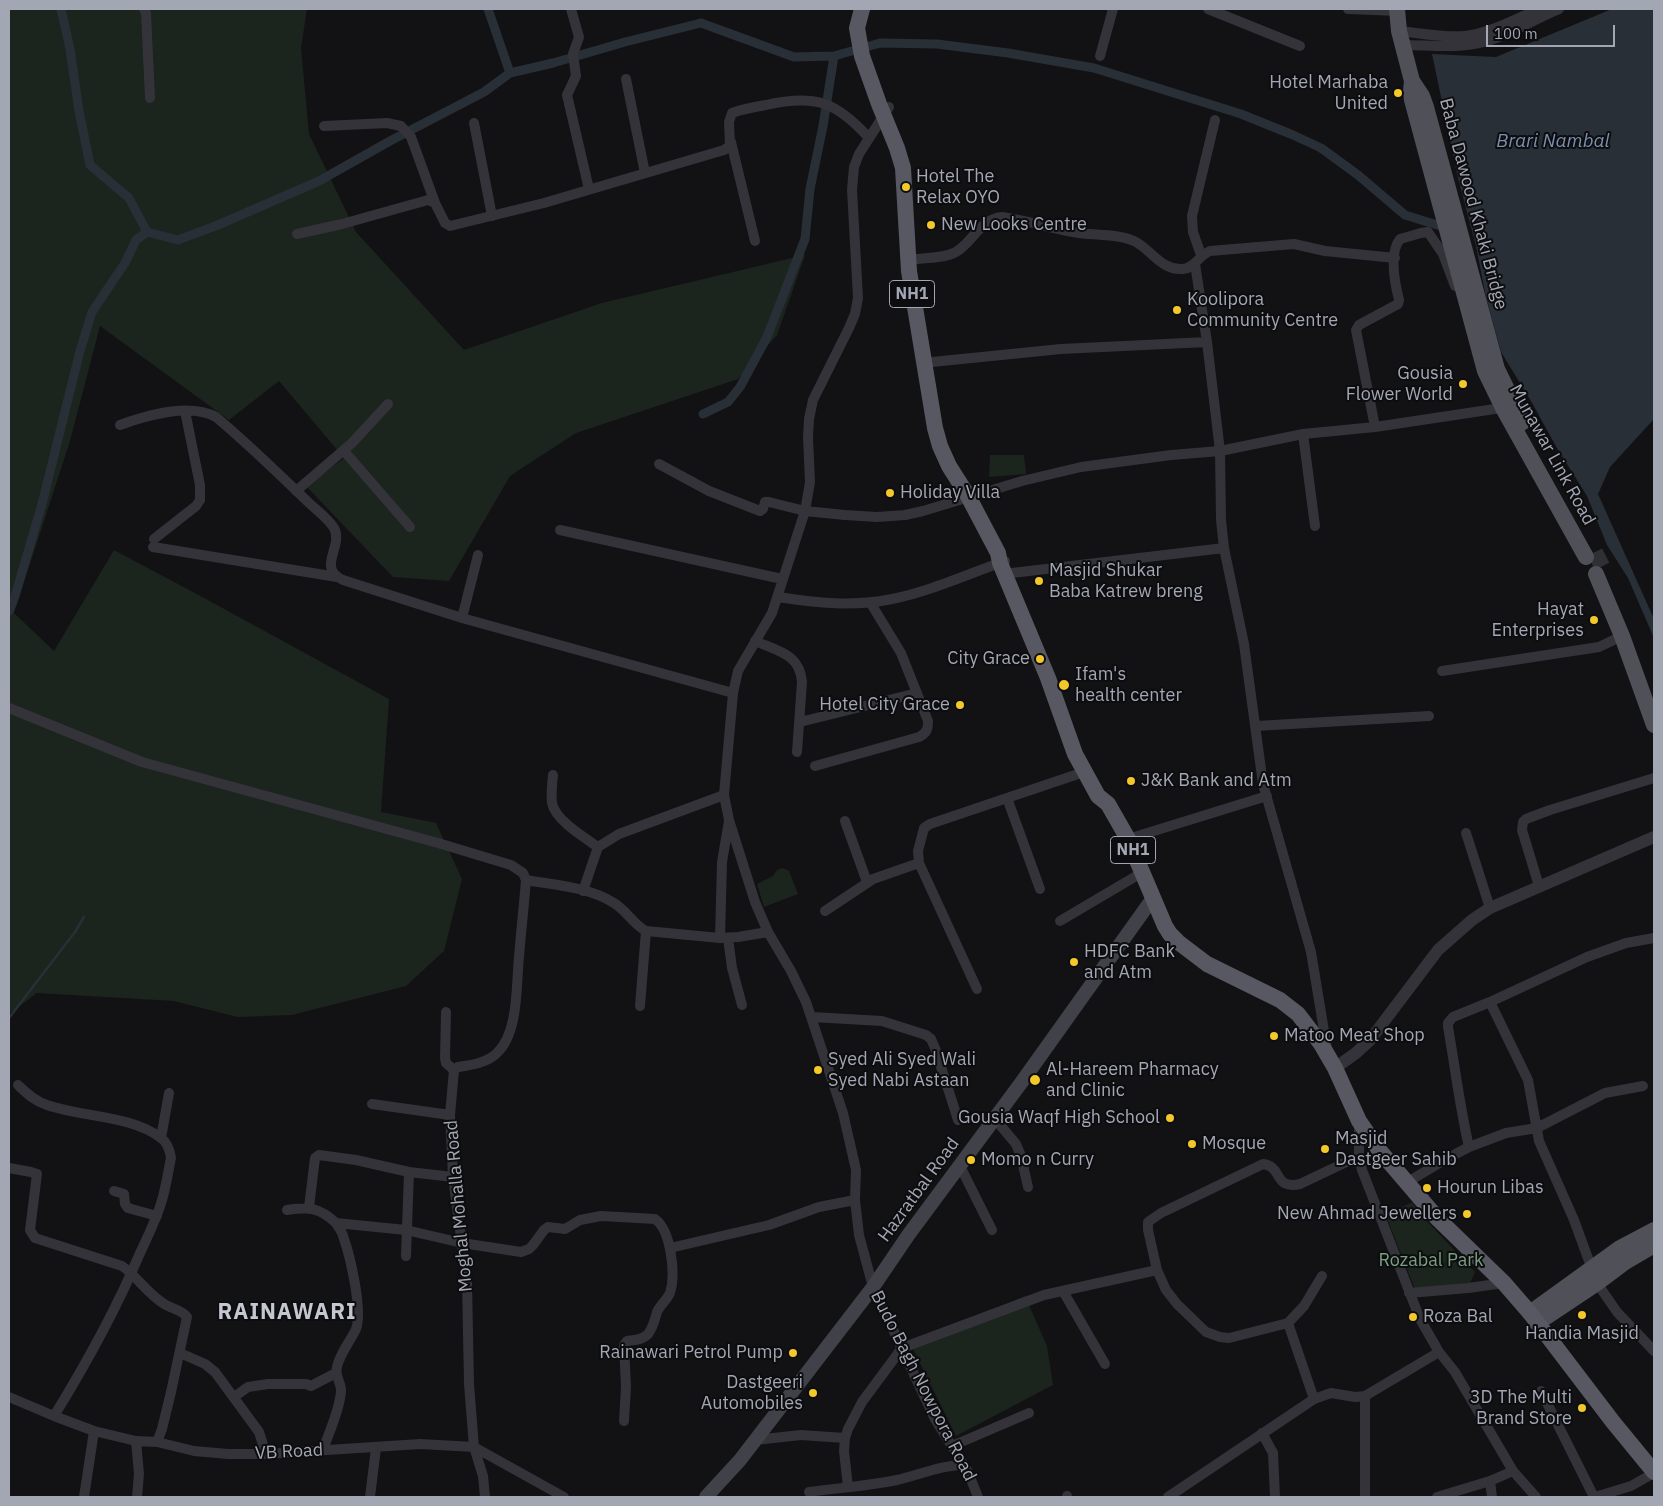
<!DOCTYPE html>
<html>
<head>
<meta charset="utf-8">
<style>
	body { margin:0 }
	#map { position:relative; width:1663px; height:1506px; overflow:hidden; background:#121214; font-family:"IBM Plex Sans",sans-serif }
	canvas { display:block }
	.frame { position:absolute; inset:0; border:10px solid #a3a7b4; pointer-events:none }
	.scale { position:absolute; left:1486px; top:25px; width:129px; height:22px; box-sizing:border-box; border:2px solid #a3a7b4; border-top:0; padding-left:6px; font-size:15px; line-height:18px; white-space:nowrap; color:#a3a7b4; -webkit-text-stroke:4px #0d0d0f; paint-order:stroke }
</style>
</head>
<body>
<div id="map">
<canvas width="1663" height="1506"></canvas>
<div class="frame"></div>
<div class="scale">100 m</div>
</div>
<script>
const c = document.querySelector('canvas').getContext('2d');
c.lineJoin = 'round';
function fill(path, color) { c.fillStyle = color; c.fill(path, 'evenodd'); }
function stroke(path, color, width, dash) { c.strokeStyle = color; c.lineWidth = width; c.lineCap = dash ? 'butt' : 'round'; c.setLineDash(dash || []); c.stroke(path); }
function write(font, color, halo, rows, align = 'center') {
  c.font = font + ' "IBM Plex Sans",sans-serif'; c.lineWidth = 4; c.setLineDash([]); c.textBaseline = 'middle'; c.strokeStyle = halo; c.fillStyle = color; for (const [text, x, y, turn = 0] of rows) {
    c.save(); c.translate(x, y); c.rotate((+turn || 0) * Math.PI / 180); c.textAlign = isNaN(turn) ? turn : align; if (halo) c.strokeText(text, 0, 0); c.fillText(text, 0, 0); c.restore();
  }
}
const green = new Path2D(`
	M9,9h298l-6,39 8,86 47,98 108,118 138,-47 203,-48 -28,80 -39,44 -162,54 -66,43 -61,105 -56,-4 -87,-91 38,-28 -65,-77 -50,39 -129,-94 -30,115 -56,172 40,38 60,-101 92,49 183,100 -8,113 55,11 26,56 -18,72 -38,35 -114,29 -54,2 -64,-16 -137,-8 -28,21z
	M990,455h34l2,19 -37,3z
	M783,868l6,3 9,23 -34,13 -7,-23 16,-8 4,-6z
	M1412,1202l11,15 52,55 -5,11 -55,6 -29,-73z
	M1025,1296l22,50 6,39 -97,51 -45,-91z`);
const water = new Path2D(`
	M1612,9h42v410l-44,48 -12,27 56,125v19l-26,-60 -21,-33 -20,-49 -30,-48 -26,-47 -30,-49 -15,-55 -10,-51 -18,-68 -26,-124 64,3z`);
const stream = new Path2D(`
	M9,1018l66,-86 9,-15`);
const canal = new Path2D(`
	M61,9l9,40 9,62 11,54 39,33 18,34
	M488,9l22,64
	M703,414l25,-12 12,-15 27,-50 38,-98 5,-50 13,-63 11,-70
	M9,611l6,-15 27,-92 38,-153 12,-39 33,-49 11,-23 11,-8 31,8 40,-15 101,-44 71,-40 94,-49 26,-19 43,-10 72,-21 76,-19 93,34 40,-1 46,-13 57,1 71,9 86,15 147,46 52,21 28,13 37,27 47,40 42,13`);
const primaryTunnel = new Path2D(`
	M1595,552l9,18`);
const minor = new Path2D(`
	M144,9l2,4 4,85
	M571,9l8,28 -6,17 3,22 -9,19 22,94
	M1208,9l92,37
	M1348,9l50,2
	M1399,31c21,2 45,7 66,5 26,-3 50,-17 74,-27
	M1403,45c26,0 56,4 81,-3 26,-7 50,-23 75,-33
	M1100,56l13,-47
	M626,79l19,94
	M889,107l-30,47 -5,13 -2,23 6,108 -3,16 -6,14 -36,72 -4,19 -1,18 2,45 -5,29 -33,102 -34,58 -5,22 -9,102 5,25 26,82 13,30 23,39 15,31 37,111 13,57 -1,30 4,35 14,52 62,132 33,53 10,25
	M474,123l18,93
	M324,126l63,-3 14,3 10,11 24,66 10,20 5,3 94,-23 180,-53 6,-4 -1,-24 3,-9c10,-4 22,-6 34,-8 48,-11 70,-4 103,33
	M731,142l24,99
	M297,234l45,-10 86,-24 7,3
	M1201,255l-8,-23 -1,-16 23,-96
	M917,259c12,-1 27,-1 39,-7 17,-10 24,-33 46,-35 24,3 47,11 71,15 19,4 43,1 61,9 17,8 27,30 49,28 12,-1 15,-13 27,-18l84,-7 31,7 70,7
	M1195,264l12,78 13,109 1,69 3,28 20,96 19,140 48,168 16,97
	M932,362l129,-13 146,-7
	M120,425c27,-10 70,-22 96,-8 31,26 61,55 91,84 8,8 21,17 27,27 10,18 -18,40 9,52l119,38 271,75
	M1375,427l-19,-97 3,-5 39,-21 1,-4c-4,-16 -10,-47 1,-61l21,-6 7,-1 15,22 12,32
	M1303,434l12,92
	M344,451l66,76
	M659,464l50,27 51,20 3,-2 2,-7h4l36,9 40,4 32,2 28,-2 18,-4 99,-30 59,-14 90,-12 49,-4 83,-17 72,-7 133,-20
	M296,491l56,-48 36,-39
	M560,530l222,49
	M154,539l42,-33 4,-6v-15l-15,-74
	M153,547l184,30
	M1012,573l212,-25
	M778,597c38,6 76,10 114,2 39,-8 76,-25 113,-38
	M462,618l16,-63
	M755,641c23,10 45,13 47,41l-5,70
	M1442,671l157,-24 23,-11
	M9,708l133,54 296,81 73,22 12,8 3,7
	M800,722l117,-29
	M1256,726l173,-10
	M815,766l104,-29c8,-4 9,-8 9,-16l-27,-68 -31,-51
	M553,775c-1,9 -2,20 -1,28 3,17 33,35 46,44
	M1007,798l33,91
	M845,821l22,61
	M1466,833l24,75
	M1128,839l139,-43
	M526,880c29,5 63,7 88,23 13,8 19,21 32,28l74,7 18,-1 30,-5
	M1539,886l-17,-56 1,-8 3,-3 24,-9 104,-32
	M583,891l15,-44 21,-13 105,-39
	M825,911l48,-32 46,-16
	M1060,921l83,-49
	M720,938l2,-76 7,-41
	M728,938l4,30 10,37
	M977,989l-58,-126 -1,-12 6,-23 6,-4 154,-52
	M1490,1002l38,78 11,61 35,79 23,63 20,29 37,39
	M640,1006l6,-75
	M446,1012l-1,46 1,5 8,7
	M812,1017l70,4 44,14 5,4 4,9 23,72
	M18,1085c9,9 17,16 29,20 34,12 84,10 114,33 7,5 9,13 10,20 -3,14 -5,29 -9,42 -5,18 -14,36 -22,53 -24,57 -54,111 -86,163
	M372,1104l78,11
	M995,1119l21,25 5,12 7,31
	M1359,1122v34l3,14 58,149 19,33 16,20 58,99 23,26
	M161,1138l8,-45
	M1469,1147c-9,-39 -14,-80 -21,-120v-4l5,-6 37,-15 97,-45 39,-14 28,-5
	M960,1166l32,64
	M9,1168l22,4 6,2 -7,56 5,8 87,28c16,11 27,30 44,39 7,4 16,5 21,12l-16,75 -9,37 -5,13
	M1406,1183l40,-24 23,-12 37,-14 31,-5 68,-35 38,-7
	M114,1191l10,3 1,10 3,4 29,8
	M309,1207l6,-49 4,-3 37,5 53,12 44,5
	M287,1210c22,-3 32,-3 49,13l70,7 56,13 59,9 8,-3 4,-4 11,-15 4,-3 17,2 15,-9 21,-4 54,3c16,11 21,56 15,74 -3,7 -10,12 -13,19 -2,7 -4,16 -9,22 -5,6 -14,6 -21,7l-3,4 2,42 -2,34
	M670,1248l99,-23 50,-18 36,-7
	M406,1256l3,-84
	M1157,1270l9,20 11,14 29,28 14,5 9,1 59,-15 16,-17 18,-30
	M1063,1291l42,73
	M1409,1293l59,-5 36,-5
	M1288,1323l26,76
	M180,1353l25,11 10,8 44,60 7,22
	M1541,1391l53,106
	M9,1397l45,19 40,15 42,10 21,1 37,9 34,3h38l154,-10 54,3 90,50
	M234,1397l14,-10 20,-3h38l5,2 25,-13
	M1262,1433l11,20 2,44
	M755,1440l46,-5 44,3
	M136,1441l3,33 -2,23
	M952,1446l77,-33
	M323,1450c6,-18 16,-38 18,-58 1,-9 -7,-16 -4,-25 3,-14 13,-25 19,-38 7,-18 -6,-74 -13,-93 -1,-5 -5,-9 -7,-13
	M1490,1481l2,16
	M848,1487l-4,-36 1,-13 3,-9 14,-27 40,-54 142,-53 113,-25 -9,-40v-8l13,-9 102,-49c20,2 10,26 37,20l59,-28
	M809,1492c29,-4 59,-6 88,-12 22,-5 44,-15 67,-15
	M84,1497l10,-66
	M370,1497l6,-49
	M485,1497l-2,-21 -9,-29 -5,-63 -2,-102 -14,-105 -3,-62 4,-45 4,-3c13,-2 29,-4 39,-14 22,-21 19,-68 22,-96 2,-26 5,-51 7,-77
	M1067,1497v-1
	M1168,1497l146,-98 17,-6 24,4 10,-1 74,-44
	M1365,1497v-101
	M1437,1497l53,-16 23,-10
	M1595,1497l36,-11 23,-13`);
const tertiary = new Path2D(`
	M1335,1068l21,-15 14,-13 68,-90 34,-30 18,-12 164,-71`);
const secondary = new Path2D(`
	M706,1497l34,-37 133,-173 36,-53 112,-151 132,-185`);
const primary = new Path2D(`
	M1397,9l2,22 13,50 -1,10 1,9 73,271 18,37 83,149
	M1412,81l10,15 4,11 71,262 26,53
	M1596,574l26,62 32,89
	M1530,1313l90,-65 34,-18
	M1537,1323l60,-40 28,-21 29,-17`);
const trunk = new Path2D(`
	M862,9l-5,19 5,28 17,48 18,44 6,20 6,103 26,157 5,18 9,20 19,30 30,57 2,10 48,115 27,76 23,42 10,8 20,35 37,87 5,8 8,8 29,22 73,36 18,14 23,30 14,24 24,53 20,29 59,69 66,64 26,30 83,109 41,50`);
const markers = [
	[1398,93,5,"#f3c82b"],
	[906,187,5,"#f3c82b"],
	[931,225,5,"#f3c82b"],
	[1177,310,5,"#f3c82b"],
	[1463,384,5,"#f3c82b"],
	[890,493,5,"#f3c82b"],
	[1039,581,5,"#f3c82b"],
	[1594,620,5,"#f3c82b"],
	[1040,659,5,"#f3c82b"],
	[1064,685,6,"#f3c82b"],
	[960,705,5,"#f3c82b"],
	[1131,781,5,"#f3c82b"],
	[1074,962,5,"#f3c82b"],
	[1274,1036,5,"#f3c82b"],
	[818,1070,5,"#f3c82b"],
	[1035,1080,6,"#f3c82b"],
	[1170,1118,5,"#f3c82b"],
	[1192,1144,5,"#f3c82b"],
	[1325,1149,5,"#f3c82b"],
	[971,1160,5,"#f3c82b"],
	[1427,1188,5,"#f3c82b"],
	[1467,1214,5,"#f3c82b"],
	[1582,1315,5,"#f3c82b"],
	[1413,1317,5,"#f3c82b"],
	[793,1353,5,"#f3c82b"],
	[813,1393,5,"#f3c82b"],
	[1582,1408,5,"#f3c82b"]
];
const shields = [
	[912,294,45],
	[1133,850,45]
];
const shieldNames = [
	["NH1",912,294],
	["NH1",1133,850]
];
const poiNames = [
	["Hotel Marhaba",1388,83,"right"],
	["United",1388,104,"right"],
	["Hotel The",916,177],
	["Relax OYO",916,198],
	["New Looks Centre",941,225],
	["Koolipora",1187,300],
	["Community Centre",1187,321],
	["Gousia",1453,374,"right"],
	["Flower World",1453,395,"right"],
	["Holiday Villa",900,493],
	["Masjid Shukar",1049,571],
	["Baba Katrew breng",1049,592],
	["Hayat",1584,610,"right"],
	["Enterprises",1584,631,"right"],
	["City Grace",1030,659,"right"],
	["Ifam's",1075,675],
	["health center",1075,696],
	["Hotel City Grace",950,705,"right"],
	["J&K Bank and Atm",1141,781],
	["HDFC Bank",1084,952],
	["and Atm",1084,973],
	["Matoo Meat Shop",1284,1036],
	["Syed Ali Syed Wali",828,1060],
	["Syed Nabi Astaan",828,1081],
	["Al-Hareem Pharmacy",1046,1070],
	["and Clinic",1046,1091],
	["Gousia Waqf High School",1160,1118,"right"],
	["Masjid",1335,1139],
	["Dastgeer Sahib",1335,1160],
	["Mosque",1202,1144],
	["Momo n Curry",981,1160],
	["Hourun Libas",1437,1188],
	["New Ahmad Jewellers",1457,1214,"right"],
	["Roza Bal",1423,1317],
	["Handia Masjid",1582,1334,"center"],
	["Rainawari Petrol Pump",783,1353,"right"],
	["Dastgeeri",803,1383,"right"],
	["Automobiles",803,1404,"right"],
	["3D The Multi",1572,1398,"right"],
	["Brand Store",1572,1419,"right"]
];
const streetNames = [
	["Baba Dawood Khaki Bridge",1473,204,75],
	["Munawar Link Road",1552,455,61],
	["Hazratbal Road",919,1190,-54],
	["Moghal Mohalla Road",459,1206,-95],
	["Budo Bagh Nowpora Road",923,1386,63],
	["VB Road",289,1452,-3]
];
const parkNames = [
	["Rozabal Park",1431,1261]
];
const waterNames = [
	["Brari Nambal",1553,142]
];
const districtNames = [
	["RAINAWARI",287,1313]
];
fill(green, '#1c241e');
fill(water, '#282f37');
stroke(stream, '#282f37', 2.5);
stroke(canal, '#282f37', 9);
stroke(primaryTunnel, '#2f3034', 16, [16, 8]);
stroke(minor, '#333339', 10);
stroke(tertiary, '#333339', 12);
stroke(secondary, '#414249', 14);
stroke(primary, '#4f5058', 16);
stroke(trunk, '#575861', 16);
for (const [x, y, r, color] of markers) { const dot = new Path2D(); dot.arc(x, y, r, 0, 2 * Math.PI); c.fillStyle = color; c.fill(dot); stroke(dot, '#0d0d0f', 2); }
for (const [x, y, w] of shields) { const box = new Path2D(); box.roundRect(x - w / 2, y - 13.5, w, 27, 4); c.fillStyle = '#0d0d0f'; c.fill(box); stroke(box, '#a3a7b4', 1); }
write('bold 16px', '#a3a7b4', null, shieldNames);
write('18px', '#a3a7b4', '#0d0d0f', poiNames, 'left');
write('18px', '#a3a7b4', '#0d0d0f', streetNames);
write('18px', '#7aa081', '#0d0d0f', parkNames);
write('italic 19px', '#7a90b0', '#0d0d0f', waterNames);
c.letterSpacing = '1px';
write('bold 22px', '#c4c6d0', '#0d0d0f', districtNames);
c.letterSpacing = '0px';
</script>
</body>
</html>
